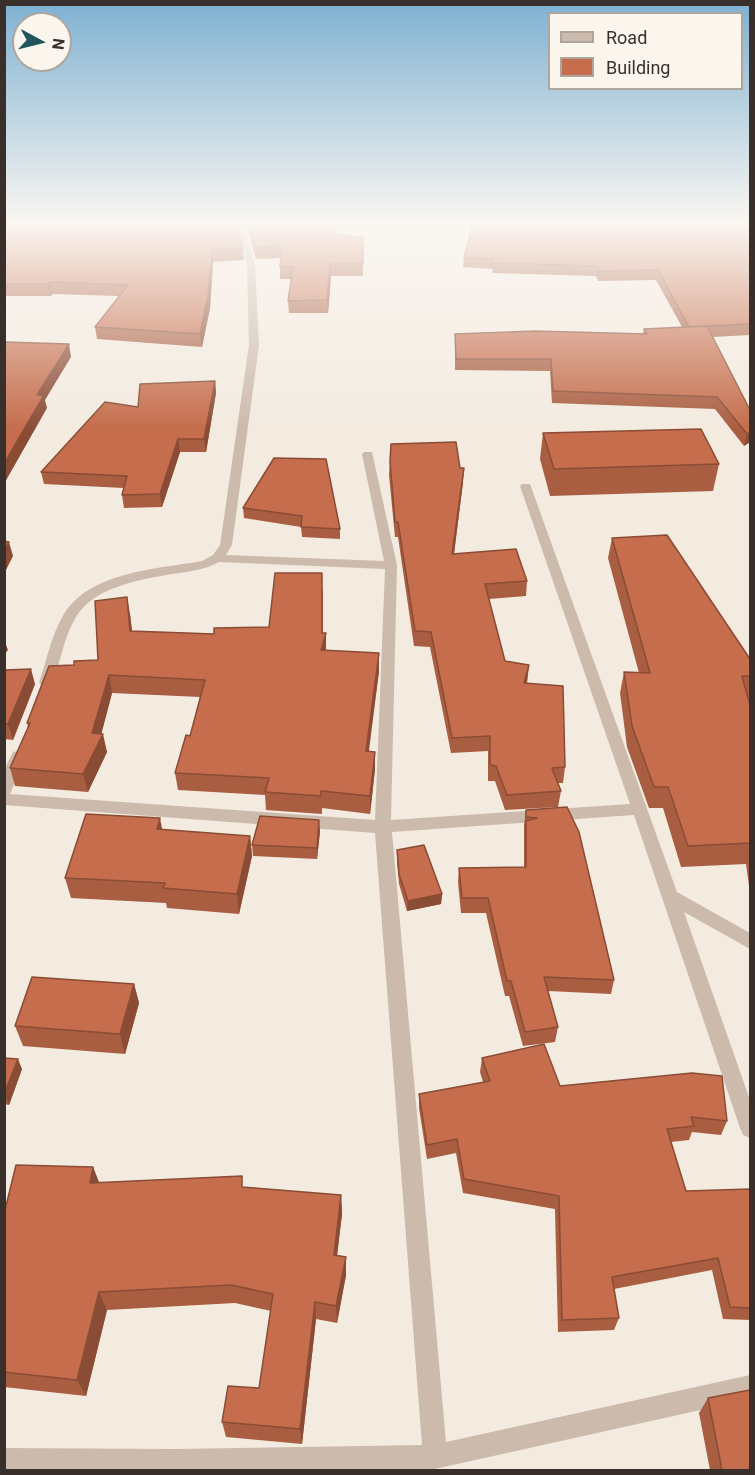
<!DOCTYPE html>
<html>
<head>
<meta charset="utf-8">
<style>
	body { margin:0 }
	#map { position:relative; width:755px; height:1475px; overflow:hidden; background:#f3ebe0; font-family:Roboto,sans-serif }
	canvas { display:block }
	.frame { position:absolute; inset:0; border:6px solid #3a302b; pointer-events:none }
	.legend { position:absolute; left:548px; top:12px; width:195px; height:78px; box-sizing:border-box; background:#faf5ed; border:2px solid #ada69f; margin:0; padding:8px 10px; list-style:none; font-size:18px; color:#3a302b }
	.legend li { display:flex; align-items:center; gap:12px; height:30px }
	.legend b { width:30px; border:2px solid #ada69f }
	.north { position:absolute; left:12px; top:12px; width:60px; height:60px; box-sizing:border-box; background:#faf5ed; border:2px solid #ada69f; border-radius:50%; rotate:97deg; font-size:16px; font-weight:700; line-height:24px; text-align:center; color:#3a302b }
	.north::after { content:''; display:block; margin:auto; width:21px; height:27px; background:#20565b; clip-path:polygon(50% 0,100% 100%,50% 72%,0 100%) }
</style>
</head>
<body>
<div id="map">
<canvas width="755" height="1475"></canvas>
<div class="frame"></div>
<ul class="legend">
<li><b style="height:8px;background:#ccbbac"></b>Road</li>
<li><b style="height:16px;background:#c56d4c"></b>Building</li>
</ul>
<div class="north">N</div>
</div>
<script>
const c = document.querySelector('canvas').getContext('2d');
c.lineJoin = 'round';
function fill(path, color) { c.fillStyle = color; c.fill(path, 'evenodd'); }
function stroke(path, color, width, dash) { c.strokeStyle = color; c.lineWidth = width; c.lineCap = dash ? 'butt' : 'round'; c.setLineDash(dash || []); c.stroke(path); }
const minor = new Path2D(`
	M236,223h8l11,41 4,81 -27,200 -6,10 158,6 -22,-107 2,-2h8l25,113 -6,255 239,-16 -110,-318 2,-2h8l147,408 73,41v16l-66,-37 66,188v38l-7,-3 -3,-7 -106,-313 -242,17 54,610 304,-67v24l-315,70 -431,1v-22l172,1 246,-4 -47,-612 -371,-28v-35l9,-18 5,-1 8,5 -16,38 365,26 10,-251 -166,-7c-16,9 -35,10 -53,13 -32,6 -72,13 -90,42 -12,20 -16,45 -23,66l-7,5 -7,-5c8,-23 12,-48 25,-69 27,-43 94,-45 138,-53l11,-6 7,-10 29,-200 -2,-81z`);
const wall = new Path2D(`
	M4,223l239,25 1,12 -31,2 -3,46 -8,39 -105,-8 -2,-12 24,-31 -67,-2 -1,2h-47z
	M246,223h92l-4,11 29,3v39h-32l-3,37h-39l-1,-12 3,-22h-11v-12l1,-9 -25,1z
	M750,223v112l-38,2 38,105 -6,4 -29,-37 -163,-6 -2,-32 -95,-1v-36h188l1,-5 38,-2 -26,-47 -58,1 -2,-5 -104,-3 1,-4 -30,-2 1,-9z
	M215,381l1,12 -10,59h-26l-18,55 -38,1 -2,-13 2,-7 -80,-4 -3,-12 97,-65z
	M543,433l176,31 -6,27 -163,5 -10,-37z
	M274,458l66,71v10l-38,-2 -1,-10 -57,-9 -1,-10z
	M390,461l70,7 3,14 -9,72 73,27 -1,15 -37,3 16,62 24,4 -2,19 38,83 -2,16h-6l4,8 -3,16 -53,3 -10,-29h-7v-30l-37,2 -21,-106 -16,-1 -16,-109h-3l-6,-62z
	M612,538l138,121v38h-2l2,8v188l-4,-29 -65,3 -18,-59h-14l-22,-61 -7,-54 4,-21 15,1 -31,-115z
	M323,590v43h3v17l53,21 -10,80 6,18 -5,45 -48,-6v6l-56,-4 -1,-15 -87,-5 -3,-17 15,-37 10,-39 -88,-4 -11,41 6,18 -19,40 -73,-6 -5,-18 18,-41 -1,-4 47,-58 24,-5 32,-46 2,17 82,3 55,-7z
	M4,670l31,14 -22,56 -9,-1z
	M567,807l47,173 -3,14 -63,-3 10,36 -3,15 -32,4 -14,-50h-4l-19,-83h-25l-3,-31 1,-14 65,-1v-42l2,-15z
	M162,830l88,6 2,20 -13,58 -72,-6 -1,-5 -95,-5 -6,-20z
	M320,831l-3,28 -64,-3 -1,-11z
	M397,850l45,44 -1,10 -34,7 -8,-27 -2,-23z
	M134,984l5,19 -14,51 -102,-8 -8,-20z
	M4,1058l18,11 -13,36 -5,-1z
	M482,1058l78,28 167,35 -6,14 -29,-3 -3,8 -18,2 15,49 64,-2v131l-27,-1 -11,-49 -98,19 5,29 -5,12 -56,2 -3,-123 -92,-16 -7,-40 -29,6 -8,-51v-14l64,-12 -3,-10z
	M93,1167l6,16 145,4 97,8 1,19 -5,41 9,2v18l-9,48 -21,-4 -14,125 -76,-7 -4,-15 37,-34 12,-77 -36,-8 -128,7 -21,86 -82,-9v-173z
	M708,1398l42,72h-40l-11,-57z`);
const shadedWall = new Path2D(`
	M334,223h4l-7,22v-11z
	M212,250l1,12 -3,46 -8,39 -2,-13z
	M330,264l1,12 -3,37 -1,-13z
	M50,282l2,12 -1,2 -3,-12z
	M69,344l2,13 -26,43 2,8 -43,76v-20l33,-69z
	M215,381l1,12 -10,59 -2,-13z
	M750,432v10l-6,4 3,-12z
	M178,439l2,13 -18,55 -2,-13z
	M464,468l-1,14 -11,87v-15z
	M9,542l4,14 -9,18v-23z
	M322,573v72l4,-12v17h-5z
	M127,597l3,17 4,35 -4,-18z
	M4,639l4,11 -4,5z
	M379,653v18l-13,97v-17z
	M529,665l-2,15 -4,19 1,-16z
	M31,669l4,15 -22,56 -5,-16z
	M109,675l3,18 -13,50 4,-9 4,18 -19,40 -5,-18 9,-41z
	M375,752v17l-5,45v-18z
	M160,818l4,21 -7,-10z
	M319,820l1,11 -3,28v-11z
	M250,836l2,20 -13,58 -2,-20z
	M442,894l-1,10 -34,7 1,-10z
	M134,984l5,19 -14,51 -5,-20z
	M18,1059l4,10 -13,36 -5,-11z
	M93,1167l8,20 -11,-4z
	M341,1195l1,19 -7,59 -1,-18z
	M346,1257v18l-9,48 -1,-17z
	M99,1292l8,18 -21,86 -9,-16z
	M315,1302l1,17 -14,125 -2,-15z`);
const building = new Path2D(`
	M4,223h232l7,25 -31,2 -4,46 -8,38 -105,-7 33,-42 -78,-3 -2,2h-44z
	M248,223h86l-3,11 32,3v27h-33l-3,36 -39,1 5,-34h-13l2,-21 -27,2z
	M473,223h277v101l-61,3 -31,-57 -59,1 -2,-5 -104,-3v-4l-29,-1z
	M707,326l43,84v22l-3,2 -30,-37 -164,-6 -2,-32h-95l-1,-25 80,-3 112,3 -3,-5z
	M4,342l65,2 -32,51h7l-40,69z
	M215,381l-11,58h-26l-18,55 -38,1 5,-19 -86,-4 64,-70 33,5 2,-23z
	M701,429l18,35 -165,5 -11,-36z
	M456,442l4,26h4l-12,86 64,-5 11,32 -42,3 20,77 24,4 -5,18 39,3 2,81 -13,1 9,23 -54,4 -11,-29 -6,-1v-29l-38,2 -21,-106 -16,-1 -17,-109h-3l-5,-61 1,-17z
	M274,458l52,1 14,70 -39,-2 1,-11 -59,-8z
	M667,535l83,124v17h-8l8,29v138l-62,3 -20,-59h-14l-22,-61 -8,-54 26,1 -38,-135z
	M4,541l5,1 -5,9z
	M275,573h47v60h4l-5,17 58,3 -13,98 9,1 -5,44 -49,-5v5l-56,-4 4,-14 -94,-5 11,-38 4,1 15,-56 -96,-5 -17,58 11,1 -20,40 -73,-6 20,-45h-3l22,-57 25,-1v-4l24,-1 -3,-59 32,-4 3,34 84,3v-6l55,-1z
	M31,669l-23,55h-4v-54z
	M567,807l12,25 35,148 -70,-3 14,50 -33,5 -14,-51h-4l-19,-83h-26l-3,-30 67,-1v-46l11,-3 -11,-1v-7z
	M86,814l74,4 -3,11 93,7 -13,58 -74,-6 2,-5 -100,-5z
	M260,816l59,4 -2,28 -65,-3z
	M424,845l18,49 -34,7 -9,-27 -2,-24z
	M32,977l102,7 -14,50 -105,-8z
	M544,1044l16,42 132,-13 30,3 5,45 -36,-4 3,9 -27,3 19,62 64,-2v119l-20,-1 -12,-49 -106,19 7,41 -57,2 -3,-124 -95,-17 -7,-40 -30,6 -8,-51 71,-13 -8,-23z
	M4,1058l14,1 -14,35z
	M16,1165l77,2 -3,16 152,-7v11l99,8 -7,60 12,2 -10,49 -21,-4 -15,127 -78,-7 6,-36 31,2 14,-94 -42,-9 -132,7 -22,88 -73,-8v-158z
	M750,1390v80h-28l-14,-72z`);
fill(minor, '#ccbbac');
fill(wall, '#a95e41');
fill(shadedWall, '#8a4c35');
fill(building, '#c56d4c');
stroke(building, '#8a4c35', 1.5);
const sky = c.createLinearGradient(0, 0, 0, 429);
sky.addColorStop(0, '#7eb1d2');
sky.addColorStop(0.52, '#faf6f1');
sky.addColorStop(1, '#faf6f100');
c.fillStyle = sky;
c.fillRect(0, 0, 755, 429);
</script>
</body>
</html>
